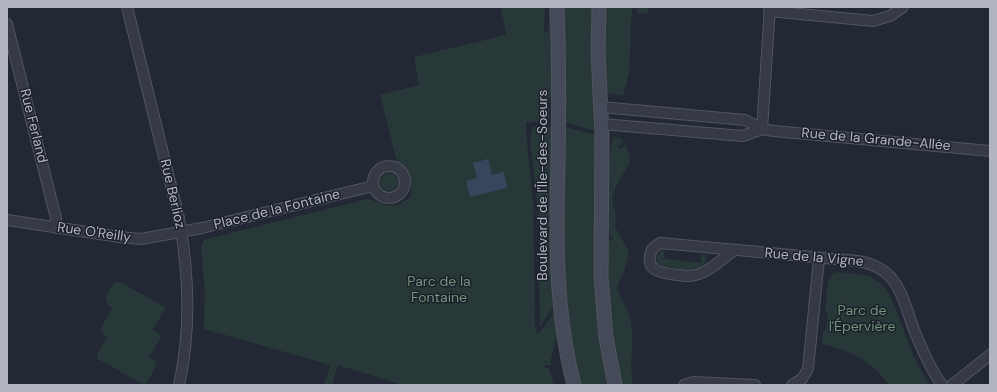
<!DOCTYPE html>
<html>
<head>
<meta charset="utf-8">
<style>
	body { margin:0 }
	#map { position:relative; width:997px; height:392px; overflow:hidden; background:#222834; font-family:"DM Sans",sans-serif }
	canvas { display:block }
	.frame { position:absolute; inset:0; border:8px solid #b0b5c1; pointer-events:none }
</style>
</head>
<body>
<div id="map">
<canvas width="997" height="392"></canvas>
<div class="frame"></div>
</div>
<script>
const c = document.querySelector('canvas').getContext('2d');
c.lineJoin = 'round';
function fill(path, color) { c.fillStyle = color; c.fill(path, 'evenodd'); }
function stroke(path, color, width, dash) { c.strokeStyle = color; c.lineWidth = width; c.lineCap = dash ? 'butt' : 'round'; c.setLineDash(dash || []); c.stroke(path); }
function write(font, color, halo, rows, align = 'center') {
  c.font = font + ' "DM Sans",sans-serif'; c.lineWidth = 3; c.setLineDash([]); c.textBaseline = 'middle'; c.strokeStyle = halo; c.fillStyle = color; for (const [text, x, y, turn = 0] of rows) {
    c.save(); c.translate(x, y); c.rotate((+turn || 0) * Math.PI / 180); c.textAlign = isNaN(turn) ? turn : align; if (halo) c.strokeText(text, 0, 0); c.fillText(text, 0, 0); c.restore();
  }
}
const green = new Path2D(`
	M501,7h44l-1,25h4l1,-25h2l1,90h-3v25h-23v9l7,72 2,121 1,9 4,-1 16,-22 1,25 -6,23v7h-8v2l6,1 5,17h-152l-64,-20 -6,20h-8l6,-20 -126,-36 1,-37 -4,-46 3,-6 164,-41c20,6 26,13 44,-4 -3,-15 -1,-25 -15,-33l-17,-67 39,-10 -5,-28 92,-22z
	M564,7h29v70l3,54 -31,-9z
	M606,7h26l-3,66 -6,23 -16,-3 -3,-42z
	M637,7h12l-1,7 -11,-1z
	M533,127h19l-2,110 4,57 -2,1 1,12 -13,20 -2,-118 -8,-68z
	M565,127l30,8v146l3,44 11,60h-28c-22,-84 -18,-172 -16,-258z
	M614,137l7,1 2,4 -5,5 4,2 3,-5 4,10v10l-12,20 -5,14 4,18 -1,11 14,25 -5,20 -7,14c1,11 12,22 14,37 3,21 -2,41 2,62h-12c-10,-47 -14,-95 -14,-143l7,-4 -6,-6v-73h2l1,-13z
	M380 182a9 9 0 1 1 18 0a9 9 0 1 1-18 0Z
	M664,250l1,9 36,4 1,-9 3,1 2,4c-8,16 -31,9 -44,7l-5,-2 -2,-7 4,-5z
	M838,272l32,4 15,11 8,15 21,55 15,28h-40c-17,-24 -39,-35 -67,-41l1,-13h3l2,-18 -3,-1 3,-32 5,-7z
	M120,282l43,24 2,4 -13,20 7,4 2,4 -12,19 6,4 1,6 -10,16 -4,1 -44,-25 -1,-4 10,-18 -5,-4 -1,-5 11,-20 -4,-2 -3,-8 9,-15z`);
const water = new Path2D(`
	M488,159l4,16 12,-3 3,16 -37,9 -4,-16 11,-3 -4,-15z`);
const street = new Path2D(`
	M127,7l52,211c10,55 12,113 0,167
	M769,11l104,10 17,-5 13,-9
	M7,24l49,194v10
	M601,107l144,13 17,9 12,2 216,20
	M602,124l141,12 19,-7
	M762,129l8,-122
	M373 182a16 16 0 1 1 32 0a16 16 0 1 1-32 0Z
	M7,220l113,17 21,2 61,-11 171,-42
	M733,251c-11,8 -21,19 -34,23 -7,3 -14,2 -21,1 -17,-2 -35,-3 -26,-26l8,-6 198,18c41,7 44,36 56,69 8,19 16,38 28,55
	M684,385l10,-3 61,3
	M792,385l10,-6 6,-10 11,-110
	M952,385l38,-30`);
const secondary = new Path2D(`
	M557,7c2,52 2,103 1,155 -2,74 -3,151 16,223
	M599,7l-1,45 4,82 -1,143 5,60 9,48`);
const streetNames = [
	["Rue Ferland",33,126,76],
	["Rue de la Grande-Allée",876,140,5],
	["Boulevard de l'Île-des-Soeurs",543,185,-90],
	["Rue Berlioz",172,194,77],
	["Place de la Fontaine",277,210,-14],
	["Rue O'Reilly",94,233,8],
	["Rue de la Vigne",814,258,5]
];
const parkNames = [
	["Parc de la",439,282],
	["Fontaine",439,298],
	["Parc de",862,311],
	["l'Épervière",862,327]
];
fill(green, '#283839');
fill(water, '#39455b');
stroke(street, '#50555f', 12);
stroke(secondary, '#50555f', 15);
stroke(street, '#353a45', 10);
stroke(secondary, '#444a57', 13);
write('14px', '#b0b5c1', '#1b2029', streetNames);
write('14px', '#72947d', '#1b2029', parkNames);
</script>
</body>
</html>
